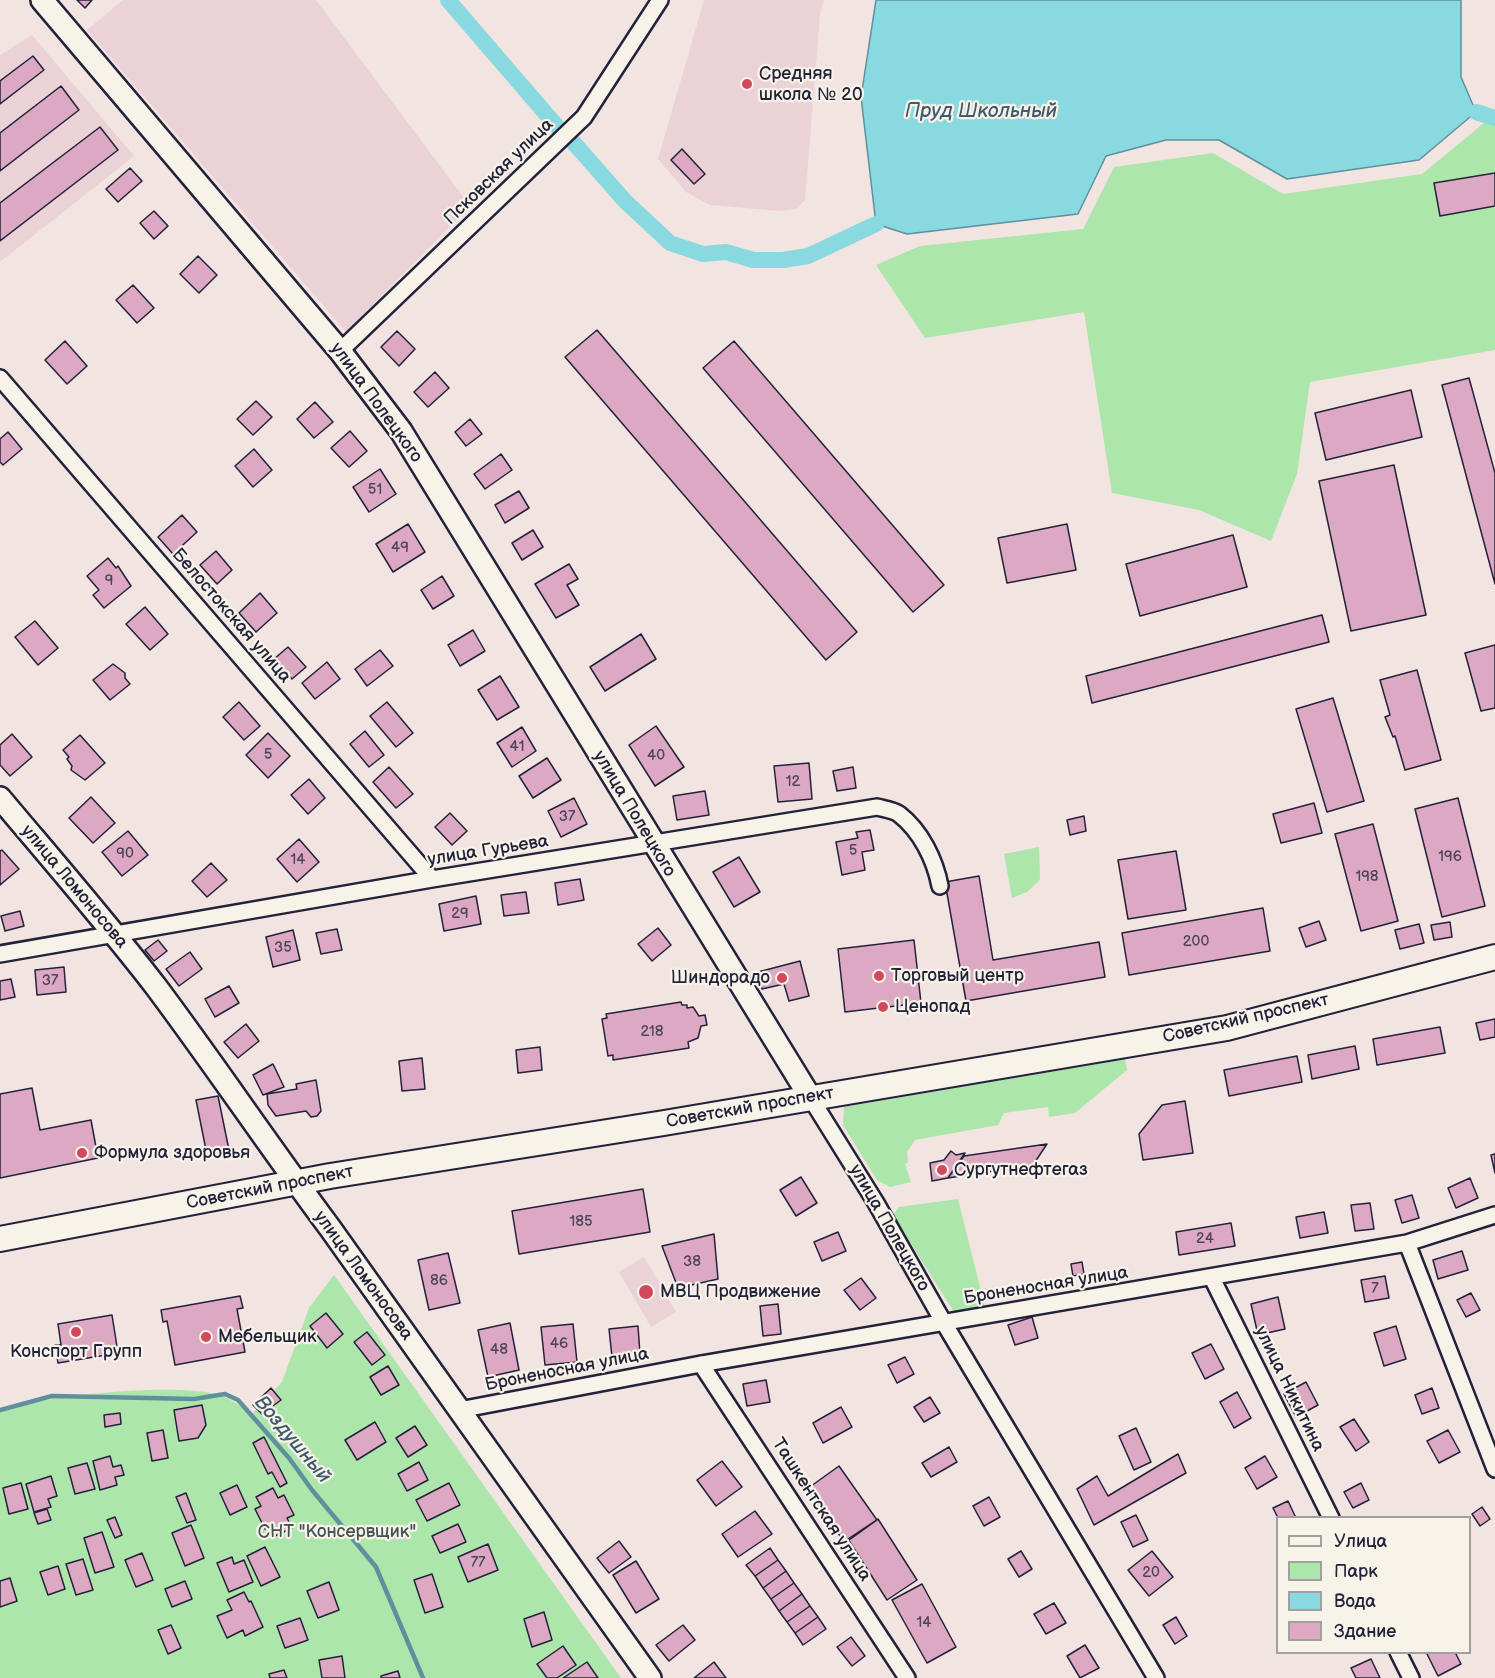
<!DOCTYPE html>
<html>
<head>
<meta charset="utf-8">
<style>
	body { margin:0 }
	#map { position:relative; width:1495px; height:1678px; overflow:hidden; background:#f2e4e0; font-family:"Balsamiq Sans",sans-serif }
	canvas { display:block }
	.legend { position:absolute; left:1276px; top:1516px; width:195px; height:138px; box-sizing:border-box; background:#f7f3e8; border:2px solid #a29fa3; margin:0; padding:8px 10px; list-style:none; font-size:18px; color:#22223b }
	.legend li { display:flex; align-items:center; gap:12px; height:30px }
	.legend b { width:30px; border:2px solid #a29fa3 }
</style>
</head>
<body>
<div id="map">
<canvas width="1495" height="1678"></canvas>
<ul class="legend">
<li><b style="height:8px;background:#f7f3e8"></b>Улица</li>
<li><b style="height:16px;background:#ade6aa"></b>Парк</li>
<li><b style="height:16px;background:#88d9e0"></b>Вода</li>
<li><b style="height:16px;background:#dca8c2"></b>Здание</li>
</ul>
</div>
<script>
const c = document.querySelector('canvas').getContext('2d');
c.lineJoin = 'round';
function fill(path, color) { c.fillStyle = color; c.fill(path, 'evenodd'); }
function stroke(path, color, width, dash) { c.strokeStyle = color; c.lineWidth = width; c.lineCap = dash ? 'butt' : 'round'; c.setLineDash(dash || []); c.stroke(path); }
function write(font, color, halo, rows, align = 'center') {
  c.font = font + ' "Balsamiq Sans",sans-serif'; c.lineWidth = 4.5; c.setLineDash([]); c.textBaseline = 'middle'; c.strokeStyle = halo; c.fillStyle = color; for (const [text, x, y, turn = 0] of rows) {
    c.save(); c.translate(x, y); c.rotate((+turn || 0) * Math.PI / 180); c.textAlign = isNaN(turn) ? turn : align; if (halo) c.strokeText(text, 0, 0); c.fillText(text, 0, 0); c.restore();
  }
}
const built = new Path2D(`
	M123,0h193l154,206 -124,126 -259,-302z
	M704,0h120l-4,14 -15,186 -9,9 -16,2 -70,-6 -24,-13 -28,-33z
	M32,35l102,121 -134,106v-207z
	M644,1257l32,55 -25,15 -32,-55z`);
const green = new Path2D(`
	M1495,114v236l-185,32 -13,92 -26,67 -72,-31 -87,-17 -28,-181 -159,26 -49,-73 44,-19 163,-17 31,-62 99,-14 70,41 139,-20z
	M1039,847l1,33 -13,12 -15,6 -8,-44z
	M1125,1059l2,11 -52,43 -26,4 -1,-10 -44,6 -6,12 -83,15 -8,12 1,11 -3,1 6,18 -21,5 -13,-7 -34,-55 1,-18z
	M958,1199l27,108 -31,5 -61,-97 6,-8z
	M334,1275l287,403h-621v-267c46,-16 175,-29 220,-16 11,4 23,13 32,19l30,-32 27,-74z`);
const water = new Path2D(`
	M876,0h585v77l15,35 -57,48 -132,19 -68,-39h-53l-60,16 -28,58 -171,20 -31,-10 -15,-127z`);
const stream = new Path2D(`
	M0,1410l52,-14 142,3 31,-5 13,6 51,58 23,32 64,77 47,111`);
const canal = new Path2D(`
	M448,0l112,130
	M1476,112l19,6
	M573,142l52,59 45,42 33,11 23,-2 27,8h30l25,-4 68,-32`);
const building = new Path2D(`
	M77,0h15l-7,8z
	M33,56l11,14 -44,34v-23z
	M61,86l18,24 -79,61v-38z
	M100,127l18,23 -118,91v-38z
	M682,149l23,25 -11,10 -23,-24z
	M130,168l12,13 -24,21 -12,-13z
	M1495,173v33l-55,10 -6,-33z
	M154,211l14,15 -14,13 -14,-16z
	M198,256l19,19 -18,18 -19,-19z
	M133,285l21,23 -17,15 -21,-23z
	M597,330l260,302 -31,28 -261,-303z
	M397,331l18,18 -16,17 -18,-19z
	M65,341l22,25 -20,18 -22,-24z
	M734,341l210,244 -31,27 -210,-244z
	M435,372l14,16 -21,19 -14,-15z
	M1469,378l26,95v111l-53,-199z
	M1411,390l11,47 -96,23 -11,-47z
	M256,401l16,16 -19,18 -16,-16z
	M315,402l18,20 -19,16 -17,-19z
	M470,419l12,15 -16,12 -11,-14z
	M350,431l17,20 -18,16 -18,-19z
	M8,432l14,17 -19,16 -3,-3v-23z
	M254,449l18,21 -19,17 -18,-21z
	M501,454l11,16 -27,19 -11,-15z
	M1394,465l32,150 -75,16 -32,-150z
	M380,469l16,25 -27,18 -16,-25z
	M519,491l10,17 -24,15 -10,-18z
	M182,515l15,17 -24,22 -15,-17z
	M408,524l17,28 -32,20 -17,-28z
	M1067,524l9,46 -69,13 -9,-45z
	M533,530l10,17 -21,13 -10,-17z
	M1233,535l14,52 -107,29 -14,-52z
	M216,551l16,19 -15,14 -17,-19z
	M108,558l8,10 2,-2 13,20 -27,22 -11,-13 6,-5 -12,-14z
	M569,564l9,15 -11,6 12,20 -23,13 -21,-34z
	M442,576l12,20 -21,13 -12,-19z
	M260,593l17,20 -21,19 -17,-19z
	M145,607l23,27 -18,16 -24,-26z
	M1322,615l7,27 -237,61 -6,-27z
	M35,621l23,27 -20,17 -23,-28z
	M473,630l12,21 -25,15 -12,-21z
	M641,634l15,25 -51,32 -15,-24z
	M1495,645v63l-14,3 -16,-58z
	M288,647l18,20 -14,12 -18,-20z
	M380,650l13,16 -26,20 -12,-17z
	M327,662l13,17 -25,20 -13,-16z
	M113,664l12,9v5l5,6 -20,16 -17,-20z
	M1417,670l24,90 -36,10 -10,-34 -2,1 -8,-20 5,-2 -10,-35z
	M500,676l19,31 -22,13 -19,-30z
	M1333,698l31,103 -37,11 -31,-103z
	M239,702l21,24 -16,14 -21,-23z
	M387,702l26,31 -17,14 -26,-31z
	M656,726l28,41 -29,19 -26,-41z
	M522,727l14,24 -24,16 -15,-24z
	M365,731l19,24 -15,12 -19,-23z
	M268,733l22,23 -22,22 -22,-23z
	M12,734l20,23 -22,19 -10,-11v-20z
	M80,735l25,28 -20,17 -14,-10 1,-4 -5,-7 2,-2 -6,-7z
	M547,758l14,22 -28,18 -14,-22z
	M809,763l3,36 -34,3 -4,-36z
	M389,767l24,27 -17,14 -23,-26z
	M853,767l3,21 -19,3 -4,-20z
	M309,779l16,19 -17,16 -17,-19z
	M705,791l4,24 -32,5 -4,-24z
	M91,797l24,26 -22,20 -24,-25z
	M574,798l13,26 -26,13 -13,-26z
	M1458,798l27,108 -43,11 -27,-108z
	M1314,803l8,30 -41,10 -8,-29z
	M450,813l17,18 -15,14 -17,-18z
	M1084,816l2,15 -16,4 -3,-15z
	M1373,824l25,97 -37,10 -26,-97z
	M870,830l4,20 -12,2 3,18 -23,5 -6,-33 22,-4 -2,-6z
	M128,831l20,24 -26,21 -20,-24z
	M299,839l20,23 -22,20 -20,-23z
	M2,850l17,19 -19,16v-34z
	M1176,851l10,59 -58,9 -10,-59z
	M739,857l21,35 -26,15 -21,-35z
	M211,863l16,17 -20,17 -15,-16z
	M979,876l14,84 106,-18 6,35 -139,24 -21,-119z
	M580,879l4,21 -26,5 -3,-22z
	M526,892l3,21 -25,3 -3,-21z
	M476,896l5,28 -37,7 -5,-27z
	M1263,908l7,43 -141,24 -7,-42z
	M20,911l4,15 -19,5 -4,-15z
	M1319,921l7,19 -20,7 -7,-19z
	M1450,922l2,15 -18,3 -3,-15z
	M1419,924l5,19 -24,6 -5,-19z
	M658,928l13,17 -19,16 -14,-17z
	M337,929l5,21 -21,4 -5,-21z
	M293,930l7,30 -27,7 -7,-30z
	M158,940l9,11 -13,10 -9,-11z
	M914,940l7,63 -76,9 -7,-63z
	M190,952l12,17 -23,17 -13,-17z
	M800,961l9,35 -20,5 -5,-17 -22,5 -4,-17z
	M64,967l2,25 -29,3 -2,-25z
	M11,979l4,18 -15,3v-19z
	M229,986l10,17 -24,14 -10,-18z
	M681,1002l1,3h5v3l6,-1 6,9 6,-1 2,10 -6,1 -3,12 -10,4 1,6 -76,12v-5l-5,1 -6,-37 5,-1 -1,-4z
	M1495,1019v18l-15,3 -4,-17z
	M246,1024l13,17 -21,17 -14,-16z
	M1440,1027l5,26 -68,12 -4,-26z
	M1355,1046l4,23 -47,10 -4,-24z
	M540,1047l2,23 -24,3 -2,-23z
	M1297,1056l5,26 -73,14 -5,-26z
	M422,1058l3,31 -23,2 -3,-30z
	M273,1064l11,23 -21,8 -10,-20z
	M316,1080l5,31 -4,5 -6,1 -5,-6 -30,5 -8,-11 -1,-11 30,-5 -1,-5z
	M32,1088l8,42 51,-10 7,38 -98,20v-84z
	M218,1096l11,54 -22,5 -11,-55z
	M1185,1101l8,52 -50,7 -4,-26 23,-29z
	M1047,1144l-14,21 -85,13 16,-22z
	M951,1151l5,4 9,-2 -17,25 -16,3 -2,-18 14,-3z
	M1495,1154v19l-4,-18z
	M801,1177l16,26 -21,13 -16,-26z
	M1470,1178l8,20 -22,10 -8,-20z
	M643,1189l7,43 -131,22 -7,-43z
	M1412,1195l7,23 -17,5 -7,-23z
	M1370,1203l4,26 -19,2 -4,-26z
	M1324,1212l4,21 -28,5 -4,-21z
	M1231,1223l4,23 -56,9 -3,-23z
	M838,1232l8,19 -24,10 -8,-19z
	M714,1234l4,45 -40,9 -16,-42z
	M1462,1251l6,19 -30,9 -5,-19z
	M448,1253l12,50 -31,7 -11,-50z
	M1082,1262l2,12 -11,2 -2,-12z
	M1385,1276l4,22 -24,4 -4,-22z
	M861,1278l15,20 -16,12 -16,-20z
	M1471,1293l9,17 -14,7 -9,-17z
	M240,1296l3,12 -6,1 8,43 -70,13 -8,-44 -4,1 -2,-12z
	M1278,1297l7,32 -27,6 -7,-31z
	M778,1304l3,30 -18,2 -3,-30z
	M326,1313l17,21 -16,14 -17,-22z
	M112,1315l6,38 -60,10 -3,-18h6l-3,-21z
	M1032,1317l6,21 -23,7 -7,-20z
	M510,1323l9,47 -31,7 -10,-47z
	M573,1324l4,38 -32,3 -4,-38z
	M638,1326l2,28 -28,3 -3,-28z
	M1396,1326l10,33 -22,7 -10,-33z
	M367,1332l18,23 -13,10 -18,-23z
	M1211,1344l13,25 -19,10 -13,-26z
	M905,1357l9,17 -17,9 -9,-18z
	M388,1366l11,19 -18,10 -11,-18z
	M766,1380l4,22 -23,4 -4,-22z
	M1306,1382l12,23 -22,12 -12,-23z
	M271,1388l10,12 -19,14 -9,-9z
	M1432,1388l7,20 -17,6 -7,-19z
	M1237,1392l14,26 -17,10 -14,-26z
	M930,1397l10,16 -16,9 -10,-15z
	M202,1405l4,20 -8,13 -19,3 -5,-31z
	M841,1407l11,20 -29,16 -10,-20z
	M120,1413l1,11 -16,3 -1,-12z
	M1354,1419l15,23 -13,9 -16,-24z
	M375,1422l11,20 -29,18 -12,-20z
	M415,1426l12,19 -19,12 -12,-19z
	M1136,1428l15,34 -17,8 -15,-34z
	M163,1430l5,28 -16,3 -5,-28z
	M1448,1430l12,22 -21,11 -12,-22z
	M264,1437l23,46 -7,4 -8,-15 -4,2 -15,-31z
	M949,1447l8,15 -26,15 -9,-14z
	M1178,1454l8,19 -92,52 -17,-36 20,-13 11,20z
	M110,1456l3,11 8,-2 3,10 -9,2 2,8 -17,5 -7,-29z
	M1265,1456l12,21 -20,12 -12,-21z
	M722,1461l20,26 -26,19 -19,-26z
	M419,1462l9,18 -21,11 -9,-17z
	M87,1463l8,26 -20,5 -7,-26z
	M839,1466l38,54 -32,23 -38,-54z
	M51,1476l6,20 -9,3 3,8 -17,5 -8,-28z
	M21,1483l7,26 -19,5 -6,-26z
	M449,1483l11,22 -33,16 -11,-21z
	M1361,1483l8,17 -16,8 -9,-16z
	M237,1485l10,22 -17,8 -10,-22z
	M273,1488l5,10 6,-3 10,20 -7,3 5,10 -17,8 -5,-9 -5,2 -10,-20 6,-3 -5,-9z
	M186,1493l10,27 -9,3 -11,-26z
	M989,1497l11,20 -16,9 -11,-20z
	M1288,1501l8,17h-18l-5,-10z
	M1482,1507l8,12 -10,7 -8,-12z
	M47,1509l4,11 -13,4 -4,-11z
	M755,1511l17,23 -34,23 -16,-23z
	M1136,1515l12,25 -15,7 -12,-25z
	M115,1517l7,18 -7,3 -8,-18z
	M878,1519l39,61 -30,20 -39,-61z
	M458,1524l8,18 -26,11 -8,-17z
	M191,1525l13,33 -19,8 -13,-33z
	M102,1532l12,35 -19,6 -11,-35z
	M619,1541l12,16 -22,16 -12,-15z
	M488,1544l10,26 -30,12 -10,-25z
	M265,1547l15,30 -19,9 -14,-30z
	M770,1548l8,12 -23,16 -9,-11z
	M1021,1551l11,18 -13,8 -11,-18z
	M1152,1551l21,26 -24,19 -21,-26z
	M142,1553l11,27 -17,7 -11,-27z
	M232,1557l2,7 10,-4 9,22 -24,10 -12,-29z
	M83,1559l10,31 -17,5 -10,-31z
	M778,1560l8,11 -23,17 -8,-12z
	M636,1561l23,38 -23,14 -23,-38z
	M58,1566l7,23 -17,6 -8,-23z
	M786,1571l8,12 -23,16 -8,-11z
	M432,1574l11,33 -18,6 -11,-33z
	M10,1578l7,23 -17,6v-26z
	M185,1581l7,18 -20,8 -7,-18z
	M329,1582l10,28 -21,8 -11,-27z
	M794,1583l8,11 -23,17 -8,-12z
	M922,1584l34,63 -29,16 -35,-63z
	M244,1592l5,10 2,-1 12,26 -18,9 -2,-6 -16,8 -10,-22 15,-6 -5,-10z
	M802,1594l8,12 -23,16 -8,-11z
	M1054,1603l12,20 -20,11 -12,-20z
	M810,1606l8,11 -23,16 -8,-11z
	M544,1612l8,28 -20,7 -8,-28z
	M818,1617l8,12 -23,16 -8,-12z
	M1176,1617l11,19 -12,8 -12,-19z
	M300,1618l8,22 -23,8 -8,-22z
	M171,1625l10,23 -13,6 -10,-24z
	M683,1625l12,15 -26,21 -13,-16z
	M851,1637l14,19 -13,10 -15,-19z
	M1085,1645l14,23 -19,10 -13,-22z
	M563,1646l13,19 -19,13h-10l-10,-14z
	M1426,1652h29l6,12 -23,12z
	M342,1656l3,22h-23l-3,-18z
	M1371,1659l9,19h-24l-5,-10z
	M587,1662l11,16h-35z
	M714,1662l12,16h-32z
	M284,1670l3,8h-17l-1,-4z
	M398,1671l2,7h-19v-2z`);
const street = new Path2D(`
	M340,351l244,-234 76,-117
	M0,378l432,501
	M0,954l432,-75 445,-72c7,2 16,3 22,7 22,17 36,46 41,72
	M810,1097l66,106 68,120 212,355
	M1407,1243l88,226
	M1212,1278l119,240
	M701,1364l206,314
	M459,1410l242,-46 706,-121 88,-28
	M1398,1652l13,26`);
const secondary = new Path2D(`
	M42,0l298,351 61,80 409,666
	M0,798c53,63 107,125 157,190 59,79 114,161 173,240l320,450`);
const primary = new Path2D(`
	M0,1239l330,-63 334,-53 563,-95 268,-71`);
const markers = [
	[747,84,6,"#d1495b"],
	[879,976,6,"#d1495b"],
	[782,978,6,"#d1495b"],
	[883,1007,6,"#d1495b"],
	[82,1153,6,"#d1495b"],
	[942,1170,6,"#d1495b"],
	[646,1292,8,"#d1495b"],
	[76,1332,6,"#d1495b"],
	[206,1337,6,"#d1495b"]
];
const numberNames = [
	["51",375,490],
	["49",400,548],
	["9",109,581],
	["41",517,747],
	["5",268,755],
	["40",656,756],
	["12",793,782],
	["37",567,817],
	["5",853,851],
	["90",125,854],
	["196",1450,857],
	["14",298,860],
	["198",1367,877],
	["29",460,914],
	["200",1196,942],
	["35",283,948],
	["37",50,981],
	["218",652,1032],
	["185",581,1222],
	["24",1205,1239],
	["38",692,1262],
	["86",439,1281],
	["7",1375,1289],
	["46",559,1344],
	["48",499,1350],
	["77",478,1563],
	["20",1151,1573],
	["14",924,1623]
];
const poiNames = [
	["Средняя",759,74],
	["школа № 20",759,95],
	["Торговый центр",891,976],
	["Шиндорадо",770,978,"right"],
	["Ценопад",895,1007],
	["Формула здоровья",94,1153],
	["Сургутнефтегаз",954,1170],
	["МВЦ Продвижение",660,1292],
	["Мебельщик",218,1337],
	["Конспорт Групп",76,1352,"center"]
];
const streetNames = [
	["Псковская улица",499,172,-44],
	["улица Полецкого",376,403,54],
	["Белостокская улица",231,616,49],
	["улица Полецкого",634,814,59],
	["улица Гурьева",488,851,-9],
	["улица Ломоносова",74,887,50],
	["Советский проспект",1246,1019,-13],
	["Советский проспект",750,1108,-10],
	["Советский проспект",270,1188,-11],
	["улица Полецкого",889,1228,60],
	["улица Ломоносова",363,1276,54],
	["Броненосная улица",1046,1286,-9],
	["Броненосная улица",567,1370,-11],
	["улица Никитина",1289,1389,64],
	["Ташкентская улица",821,1510,57]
];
const parkNames = [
	["СНТ \"Консервщик\"",337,1532]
];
const waterNames = [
	["Пруд Школьный",981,112],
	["Воздушный",292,1440,50]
];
fill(built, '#ebd2d7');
fill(green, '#ade6aa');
fill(water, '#88d9e0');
stroke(water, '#5f909e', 1.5);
stroke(stream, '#5f909e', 4.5);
stroke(canal, '#88d9e0', 16);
fill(building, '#dca8c2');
stroke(building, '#22223b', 1.5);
stroke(street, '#22223b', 20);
stroke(secondary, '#22223b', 26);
stroke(primary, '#22223b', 28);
stroke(street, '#f7f3e8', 15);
stroke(secondary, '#f7f3e8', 21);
stroke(primary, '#f7f3e8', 24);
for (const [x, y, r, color] of markers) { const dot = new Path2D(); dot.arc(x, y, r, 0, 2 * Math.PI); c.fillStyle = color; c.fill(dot); stroke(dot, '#f7f3e8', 2); }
write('15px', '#50445d', null, numberNames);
write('18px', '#22223b', '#f7f3e8', poiNames, 'left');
write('18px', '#22223b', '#f7f3e8', streetNames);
write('18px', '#455357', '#f7f3e8', parkNames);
write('italic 20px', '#41596d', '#f7f3e8', waterNames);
</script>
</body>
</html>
